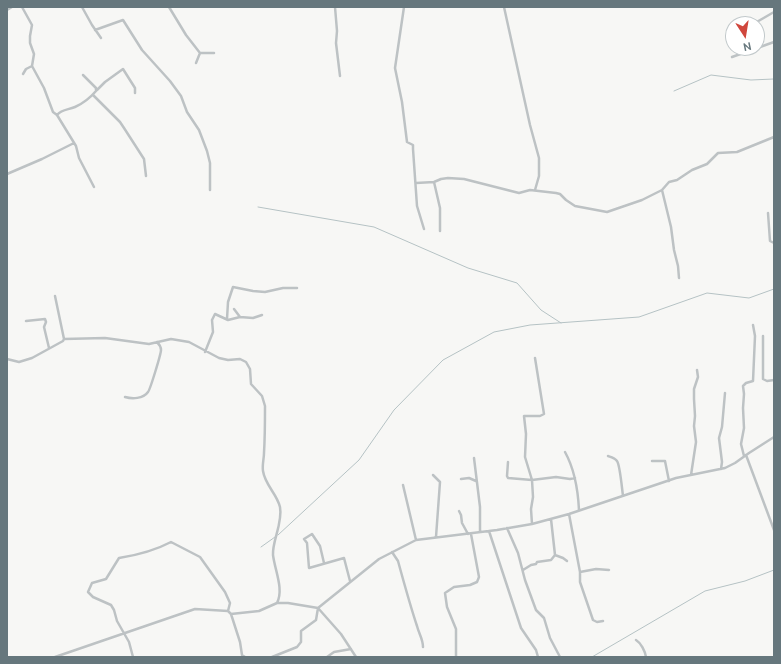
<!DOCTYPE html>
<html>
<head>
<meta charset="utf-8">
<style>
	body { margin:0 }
	#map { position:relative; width:781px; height:664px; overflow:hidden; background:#f7f7f5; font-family:Ubuntu,sans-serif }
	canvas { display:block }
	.frame { position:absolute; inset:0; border:8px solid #66777d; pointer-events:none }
	.north { position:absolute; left:725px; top:16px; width:40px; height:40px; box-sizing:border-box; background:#fff; border:1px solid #c2c9cb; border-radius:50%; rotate:168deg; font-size:11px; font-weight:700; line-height:16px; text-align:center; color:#66777d }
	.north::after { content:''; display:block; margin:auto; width:14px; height:18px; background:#d0473d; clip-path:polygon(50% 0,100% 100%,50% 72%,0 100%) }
</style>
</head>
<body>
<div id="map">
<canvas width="781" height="664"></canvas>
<div class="frame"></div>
<div class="north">N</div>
</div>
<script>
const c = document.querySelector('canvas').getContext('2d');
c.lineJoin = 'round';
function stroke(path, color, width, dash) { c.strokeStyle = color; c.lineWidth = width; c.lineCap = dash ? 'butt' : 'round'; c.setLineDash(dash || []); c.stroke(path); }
const stream = new Path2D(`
	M674,91l37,-16 40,5 23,-1
	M258,207l116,20 94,41 49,15 24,27 20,13
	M278,535l81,-75 35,-50 49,-50 51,-28 36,-7 109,-8 68,-24 42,5 25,-9
	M261,547l14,-10
	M592,657l113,-66 40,-10 29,-11`);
const street = new Path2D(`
	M22,7l10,18 -2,11v7l4,11 -2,12 12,22 9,24 4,3 19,31 3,12 15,29
	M82,7l10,18 9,13
	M169,7l17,28 14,18h14
	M335,7l2,24 -1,12 4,33
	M404,7l-9,61 7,34 5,40 6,3v4l4,57 7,23
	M504,7l26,118 9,33v18l-4,14
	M7,10l5,-3
	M747,24l8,-1 19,-11
	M95,30l28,-10 19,30 28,31 11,15 6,16 12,18 8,21 3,12v27
	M732,57l42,-15
	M196,63l4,-10
	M23,74l3,-5 6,-3
	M97,90l8,-8 18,-13 12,19v5
	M93,95l27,27 4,6 20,31 2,17
	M57,115c5,-6 11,-5 18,-8 9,-4 15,-9 21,-16v-3l-13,-13
	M7,174l35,-15 32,-16
	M434,182l6,26v23
	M416,183l18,-1 7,-3 7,-1 16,1 55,14 11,-3 26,3 4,1 6,6 9,6 32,6 35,-12 20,-10
	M768,213l2,28 4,2
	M679,278l-1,-12 -4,-16 -3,-23 -9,-37 7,-8 8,-2 15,-10 15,-6 11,-11 19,-1 37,-15
	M55,296l9,43 41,-1 44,6 22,-5 18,3 30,16 9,2 12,-1 6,3 4,7 1,15 11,12 3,10c0,16 0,31 -1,47 0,6 -2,12 -1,18 2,14 14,23 17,36 3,16 -8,34 -7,48 2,16 11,34 4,48
	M234,309l6,8
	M227,319l1,-17 5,-15 20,4 12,1 18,-4h14
	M26,321l19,-2 1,3 -2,5 5,21
	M763,336v43l4,2 7,-1
	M205,352l8,-20 -1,-12 3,-6 13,6 12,-3 13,1 9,-3
	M7,359l12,3 13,-4 31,-17 1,-2
	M125,397c7,2 18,2 23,-5 2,-2 13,-38 13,-42 0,-3 -1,-5 -4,-8
	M565,452c10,18 13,38 14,58
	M746,455l28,75
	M608,456c3,1 7,2 9,5 3,4 5,28 6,35
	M744,456l-3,-12 3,-16 -1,-20 1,-14 -1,-8 3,-3 7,-2 2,-45 -2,-11
	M474,458l6,49v25
	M652,461h13l4,20
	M508,462l-1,14 1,2 24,2 24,-3 14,2 5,-1
	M721,469l1,-7 -3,-24 3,-11 3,-34
	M433,475l7,7 -4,55
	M691,475l5,-33 -2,-16 1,-10 -1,-17v-10l4,-12 -1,-7
	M461,479l8,-1 7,3
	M403,485l13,55
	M459,511l2,4 1,8 6,11
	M569,514l11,58v10l13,38 4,2 6,-1
	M551,519l4,36
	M532,524l-1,-15 2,-12 -1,-17 -7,-23 1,-23 -2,-18h16l4,-2 -9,-56
	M507,528l11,25 7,27 11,30 8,8 6,20 10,19
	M489,531l32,97 15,22 2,7
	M392,552l6,9c6,22 12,44 19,65 2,8 6,13 6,21
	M324,563l-4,-17 -8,-12 -8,5 3,4 2,25 35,-10 6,23
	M523,570l8,-5 5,-1 1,-2 14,-2 4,-5 8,3 4,3
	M580,572l16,-3 13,1
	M231,614l9,28 2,13 3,2
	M636,640c5,3 9,11 10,17
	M55,657l140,-48 33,2 3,3 28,-3 18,-8h11l30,5 61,-49 37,-19 81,-10 35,-6 37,-10 107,-36 49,-10 10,-5 14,-10 25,-16
	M133,657l-4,-15 -12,-21 -3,-11 -3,-5 -18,-8 -5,-5 4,-9 14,-4 13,-21c19,-3 35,-7 52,-16l29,15 25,35 5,11 -2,8
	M272,657l25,-10 4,-5v-11l15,-11 2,-12 23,26 15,23
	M327,657l7,-5 17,-3
	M456,657v-28l-9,-22 -2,-14 9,-6 16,-2 7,-3 2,-5 -8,-43`);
stroke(stream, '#b5c2c4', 1);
stroke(street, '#bdc2c4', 2.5);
</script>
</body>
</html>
